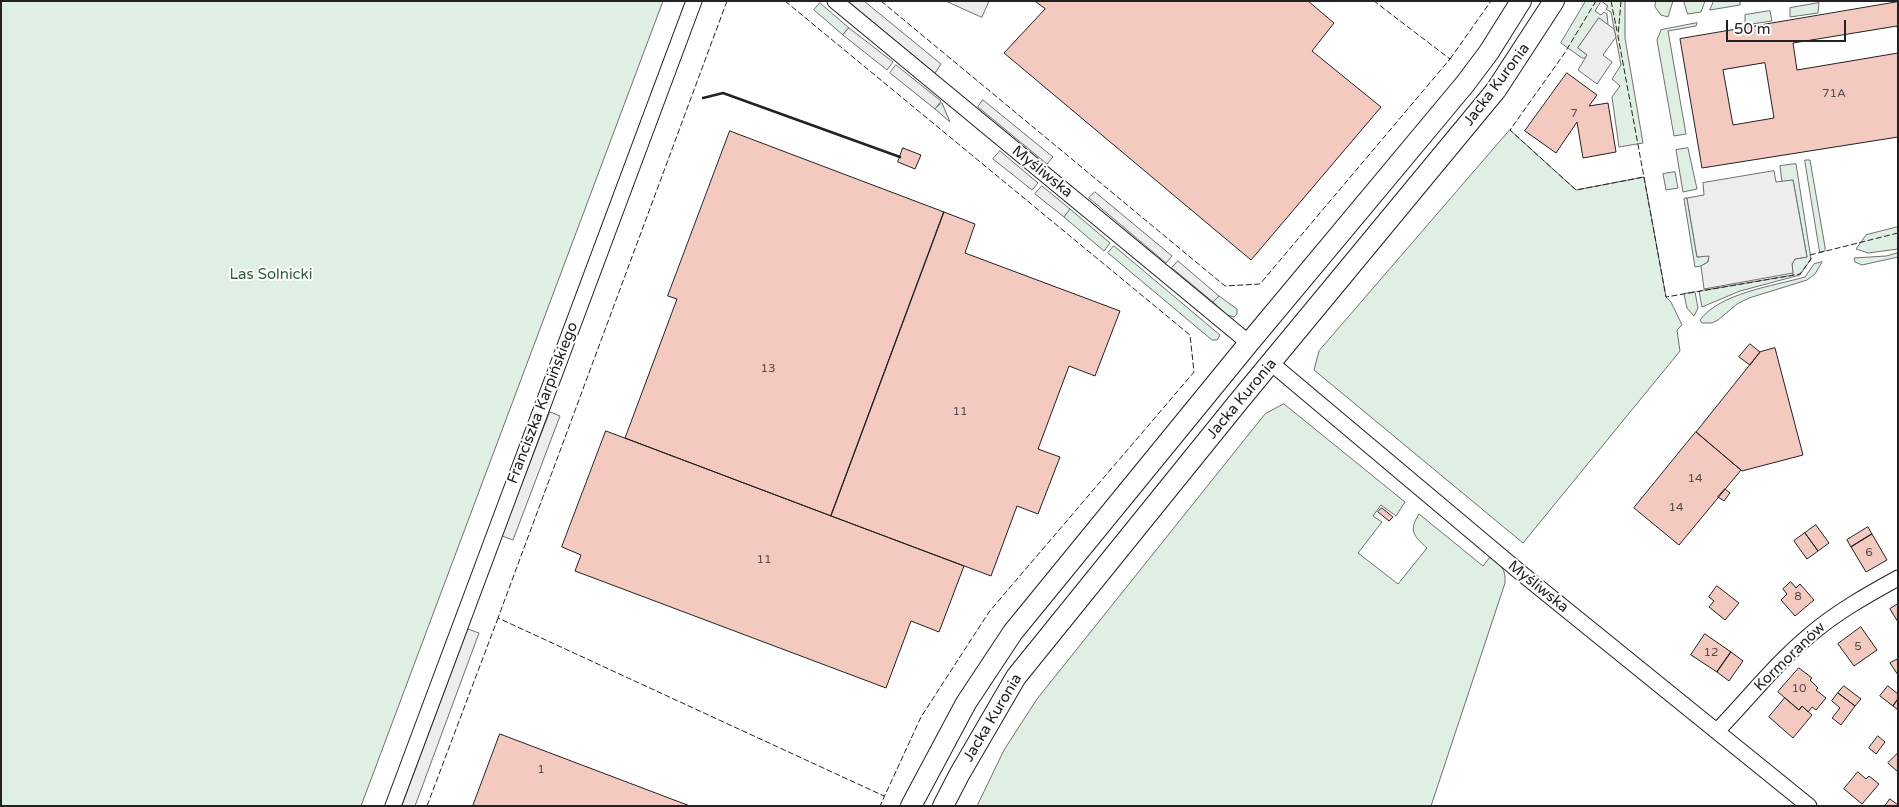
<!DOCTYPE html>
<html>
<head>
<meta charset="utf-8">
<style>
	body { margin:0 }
	#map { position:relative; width:1899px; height:807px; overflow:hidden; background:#fff; font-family:"Varela Round",sans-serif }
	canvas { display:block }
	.frame { position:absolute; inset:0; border:2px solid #222; pointer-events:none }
	.scale { position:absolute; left:1726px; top:20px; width:120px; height:22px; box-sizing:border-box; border:2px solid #222; border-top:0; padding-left:6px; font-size:15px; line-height:18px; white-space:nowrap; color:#222; -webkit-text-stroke:4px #fff; paint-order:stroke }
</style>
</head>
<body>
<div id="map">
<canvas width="1899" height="807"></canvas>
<div class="frame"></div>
<div class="scale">50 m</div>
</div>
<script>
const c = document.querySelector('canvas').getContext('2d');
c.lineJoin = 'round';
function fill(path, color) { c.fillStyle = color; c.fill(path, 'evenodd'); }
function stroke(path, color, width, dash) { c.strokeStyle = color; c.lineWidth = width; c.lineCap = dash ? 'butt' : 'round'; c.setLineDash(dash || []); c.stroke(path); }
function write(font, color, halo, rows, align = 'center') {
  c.font = font + ' "Varela Round",sans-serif'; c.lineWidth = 4; c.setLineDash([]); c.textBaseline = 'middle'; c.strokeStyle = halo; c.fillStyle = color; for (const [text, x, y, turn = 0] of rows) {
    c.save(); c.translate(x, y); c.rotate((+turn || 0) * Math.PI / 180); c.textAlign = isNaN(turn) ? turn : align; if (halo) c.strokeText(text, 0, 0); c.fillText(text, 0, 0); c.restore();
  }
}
const green = new Path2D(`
	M1,1h662l-302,805h-360z
	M1586,1h39v37l18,105 -24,4 -7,-50 8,-11 -8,-7 9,-14 -10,-53 -5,-3 2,-3 -7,-5 -6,10 6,4 3,-3 3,2 1,11 -9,-6 -21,29 9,7 -2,3h-3l-21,-15z
	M1656,1h17l-5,16 -7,-2 -6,-8z
	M1684,1h21l-4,11 -13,2z
	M1714,1h26v4l-30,5z
	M820,3l29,25 -6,7 -29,-25z
	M1819,3l-1,10 -28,4v-9z
	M1770,11l2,10 -27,4v-10z
	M1697,23l-1,3 -28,5 18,103 -12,2 -17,-96 4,-10z
	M942,103l8,19 -15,-13z
	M1510,130l66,60 68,-13 22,120 5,5 11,23 -5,5 3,21 -157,192 -209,-173 5,-19z
	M1688,148l9,41 -14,3 -7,-42z
	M1805,160h5l15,87v4l-5,1z
	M1796,164l15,95 -11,16 -60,16 -38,16 -3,-16 94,-16 -1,-11 3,-5 12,-2 -14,-77 -11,2 -2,-16z
	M1675,172l3,16 -12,2 -3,-16z
	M1687,198l10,59 12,-2 -1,7 -7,4 -6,1 -11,-68z
	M1070,209l40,34 -6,8 -40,-34z
	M1898,227v22l-30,4 -12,-4 10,-14z
	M1114,246l106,89 -3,5h-5l-104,-87z
	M1898,253v4l-36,8 -7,-3 -1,-4 32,-2z
	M1822,262l-7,12 -8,6 -58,18 -12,6 -19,16 -6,3h-10l-2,-3c20,-27 73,-34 105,-43l9,-13z
	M1695,292l3,16 -4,8 -7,-8 -3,-14z
	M1219,296l18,13v5l-3,3 -7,-2 -14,-13z
	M1284,404l121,98 -9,14 -15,-11 -8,11 9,6 -24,31 40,31 29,-36c-13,-12 -19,-17 -8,-34l64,52 7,-9c11,8 16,12 15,26l-74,223h-454l27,-56 33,-51 228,-285z`);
const parking = new Path2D(`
	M848,1h16l77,63 -6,9z
	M946,1h43l-7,16z
	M1599,18l15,11 2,8 -13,18 9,7 -15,22 -19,-14 9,-15 -9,-7z
	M849,28l44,34 -6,8 -44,-35z
	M896,65l45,36 -6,8 -45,-36z
	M983,100l70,57 -6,7 -69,-57z
	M1000,151l38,32 -6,7 -39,-31z
	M1774,171l2,11 17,-2 14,77 -12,2 -3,5 1,9 -89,16 -3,-23 7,-4 1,-6 -12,1 -10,-59 17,-3 -1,-12z
	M1042,186l28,23 -6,8 -29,-23z
	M1095,192l77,64 -6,7 -77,-65z
	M1178,261l41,35 -6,6 -41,-34z
	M550,412l10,4 -47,124 -11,-4z
	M468,629l11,4 -64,173h-13z`);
const building = new Path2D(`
	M1035,1h273l26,22 -22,28 69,56 -130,153 -247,-207 41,-44z
	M1898,2v30l-1,-6 -104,17 4,27 101,-17v84l-196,31 -22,-129zM1765,63l9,55 -41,7 -10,-55z
	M1567,73l30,22 -8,11 19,-3 8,49 -33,6 -6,-36 -21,31 -31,-22z
	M730,131l214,81 -113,304 -206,-78 52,-139 -9,-3z
	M903,148l18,7 -6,14 -17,-7z
	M944,212l31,12 -10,29 155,58 -25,65 -26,-10 -31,83 22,8 -22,57 -21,-8 -26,70 -160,-60z
	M1750,344l10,8 -10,13 -11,-8z
	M1775,348l28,107 -61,16 -46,-39 64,-80z
	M606,431l358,135 -25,66 -28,-11 -25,67 -311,-117 6,-16 -19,-8z
	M1696,432l45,38 -62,75 -45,-37z
	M1725,489l5,4 -6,8 -6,-4z
	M1382,508l11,9 -4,4 -11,-9z
	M1816,525l13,18 -11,8 -13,-18z
	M1868,527l4,7 -21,13 -4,-7z
	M1805,533l13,18 -11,8 -13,-18z
	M1872,534l15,26 -21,12 -15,-25z
	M1791,582l5,6 4,-4 14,16 -19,16 -14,-16 6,-6 -4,-5z
	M1717,586l22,17 -14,17 -16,-13 5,-6 -5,-4z
	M1898,604v18l-8,-13z
	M1861,627l16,23 -23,16 -16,-22z
	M1705,634l26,18 -14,20 -26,-17z
	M1731,652l12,9 -14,20 -12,-9z
	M1898,659v16l-8,-12z
	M1799,668l13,10 -2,2 8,8 -2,2 10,8 -10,12 -4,-3 -4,5 -6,-6 -3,4 -21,-18z
	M1844,686l17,13 -6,7 -17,-13z
	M1888,686l10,8v5l-5,7 -13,-10z
	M1838,693l17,13 -14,19 -9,-7 8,-10 -8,-7z
	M1785,698l14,12 3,-4 10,9 -19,23 -24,-21z
	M1898,699v11l-5,-4z
	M500,734l190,72h-217z
	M1878,736l7,6 -9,12 -7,-6z
	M1898,753v19l-10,-9z
	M1858,772l8,7 3,-3 10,8 -17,20 -18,-15z
	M1890,799l8,6v1h-13z`);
const minor = new Path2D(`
	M835,1l414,342
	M1271,363l250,210 288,233
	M1717,731c31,-32 59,-68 94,-97 26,-22 56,-39 87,-56
	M393,806l301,-805`);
const secondary = new Path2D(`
	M911,806l55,-103 47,-71 236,-289 216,-259 24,-32 32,-51
	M943,806l16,-31 57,-98 223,-276 257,-311 58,-89`);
const fence = new Path2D(`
	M727,1l-229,617 386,178
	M785,1l405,334 4,37 -205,240 -68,105 -41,89
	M881,1l344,285 35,-2 190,-225 -76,-58
	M1596,1l-32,53 -54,76 66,60 68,-13
	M1611,1l6,30
	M1621,1l-3,35 48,261 134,-23 11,-15 -1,-4 88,-22
	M1450,59l41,-58
	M427,806l71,-188`);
const wall = new Path2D(`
	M703,98l20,-5 177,64`);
const numberNames = [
	["71A",1834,94],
	["7",1574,114],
	["13",768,369],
	["11",960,412],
	["14",1695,479],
	["14",1676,508],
	["6",1869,553],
	["11",764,560],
	["8",1798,597],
	["5",1858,647],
	["12",1711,653],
	["10",1799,689],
	["1",541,770]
];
const streetNames = [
	["Jacka Kuronia",1497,85,-53],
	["Myśliwska",1042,172,39],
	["Jacka Kuronia",1242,399,-50],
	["Franciszka Karpińskiego",543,403,-69],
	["Myśliwska",1538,587,39],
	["Kormoranów",1790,657,-44],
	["Jacka Kuronia",993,718,-59]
];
const parkNames = [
	["Las Solnicki",271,275]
];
fill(green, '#e0efe3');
stroke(green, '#6f6f6f', 1);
fill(parking, '#ededed');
stroke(parking, '#6f6f6f', 1);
fill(building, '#f3c9c0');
stroke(building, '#222', 1);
stroke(minor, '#222', 17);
stroke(secondary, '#222', 22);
stroke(minor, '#fff', 15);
stroke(secondary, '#fff', 20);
stroke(fence, '#222', 1, [6, 2.5]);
stroke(wall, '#222', 2.5);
write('12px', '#564c4a', null, numberNames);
write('15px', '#222', '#fff', streetNames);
write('15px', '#2f5e38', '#fff', parkNames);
</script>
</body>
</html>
